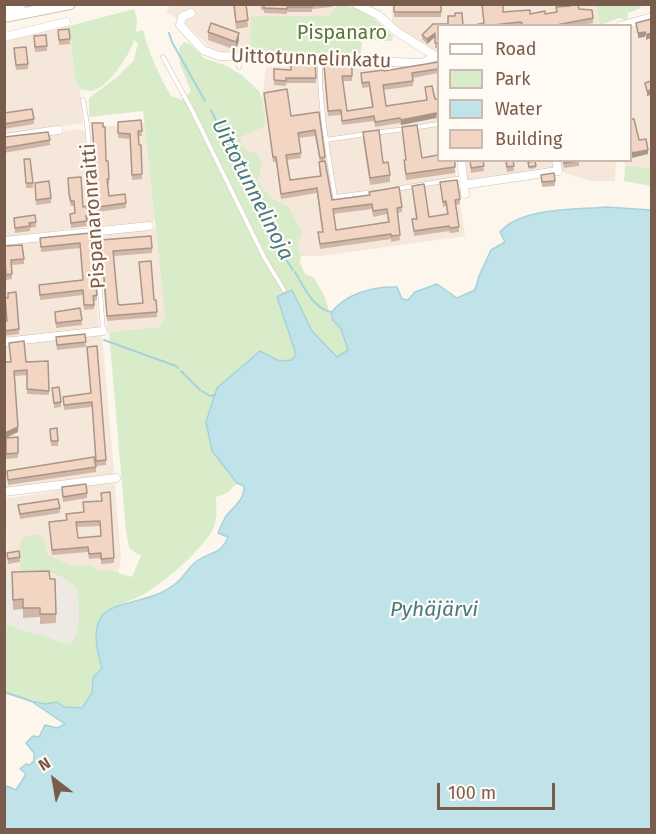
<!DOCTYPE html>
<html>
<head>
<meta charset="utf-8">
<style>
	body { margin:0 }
	#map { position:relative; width:656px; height:834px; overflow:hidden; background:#fdf6ec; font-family:"Fira Sans",sans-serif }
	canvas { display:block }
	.frame { position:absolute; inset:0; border:6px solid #7a5c4d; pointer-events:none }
	.legend { position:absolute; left:437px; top:24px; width:195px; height:138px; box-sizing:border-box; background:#fffaf3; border:2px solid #cabbb1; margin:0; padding:8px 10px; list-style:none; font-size:18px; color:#7a5c4d }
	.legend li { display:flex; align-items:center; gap:12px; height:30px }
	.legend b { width:30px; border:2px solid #cabbb1 }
	.north { position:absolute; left:24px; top:750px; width:60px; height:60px; -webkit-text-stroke:4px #fffaf3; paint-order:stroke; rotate:329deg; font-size:16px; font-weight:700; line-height:24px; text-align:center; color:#7a5c4d }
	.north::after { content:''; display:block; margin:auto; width:21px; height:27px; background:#7a5c4d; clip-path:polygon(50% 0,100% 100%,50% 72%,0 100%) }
	.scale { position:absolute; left:437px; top:783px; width:118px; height:27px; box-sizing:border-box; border:3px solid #7a5c4d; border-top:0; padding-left:8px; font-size:18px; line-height:21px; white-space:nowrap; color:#7a5c4d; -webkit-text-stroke:4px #fffaf3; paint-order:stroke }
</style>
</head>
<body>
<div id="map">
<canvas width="656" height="834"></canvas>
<div class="frame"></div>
<ul class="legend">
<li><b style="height:8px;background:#fff"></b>Road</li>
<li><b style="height:16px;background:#d8ecc9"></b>Park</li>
<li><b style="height:16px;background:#bfe3e8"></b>Water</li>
<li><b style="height:16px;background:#f3d5c3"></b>Building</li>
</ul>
<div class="north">N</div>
<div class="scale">100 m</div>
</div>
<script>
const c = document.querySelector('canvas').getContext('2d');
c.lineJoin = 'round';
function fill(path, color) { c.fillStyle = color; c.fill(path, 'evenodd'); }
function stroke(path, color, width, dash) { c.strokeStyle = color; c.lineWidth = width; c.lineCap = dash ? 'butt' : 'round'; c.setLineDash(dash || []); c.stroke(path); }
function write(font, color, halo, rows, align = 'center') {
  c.font = font + ' "Fira Sans",sans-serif'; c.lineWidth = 4.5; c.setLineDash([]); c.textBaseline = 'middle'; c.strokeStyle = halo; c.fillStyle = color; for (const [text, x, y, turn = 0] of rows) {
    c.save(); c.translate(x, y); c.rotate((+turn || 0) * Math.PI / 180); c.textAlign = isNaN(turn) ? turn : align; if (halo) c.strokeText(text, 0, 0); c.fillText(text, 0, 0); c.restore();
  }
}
const residential = new Path2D(`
	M170,5h167l-8,11h-78l-1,37 -14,1 -14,-2 -14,-6 -22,-22 -20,-12z
	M392,5h204l4,20 -162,1v26l-21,-11 -25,-18z
	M651,23v145h-6l-20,-2 -1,-5 6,-1 1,-132z
	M69,26l6,52 5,11 3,34 -78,12 -1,-94z
	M315,66l101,4 22,-3v93l16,1 11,75 -144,20h-20l-4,-11 6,-14 -15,-25 -9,-2 -15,-13 -6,-11 4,-12 -22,-26v-5l24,-11 -2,-28 4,-31z
	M144,122l11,100 -53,4 -5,-4 -6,-94z
	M78,129l7,3 6,94 -86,11 -1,-97z
	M463,161h91l1,7 -89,12z
	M559,161h57l-1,20h-23l-18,-5 -13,-5z
	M156,229l9,87 -4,11 -52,5 -2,-2 -8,-95 3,-3z
	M92,234l7,94 -94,11 -1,-94z
	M101,335l1,1 12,135 -2,3 -107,15v-143z
	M110,482l5,3 6,75 -3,13 -19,-3 -10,-5h-18l-23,-10 -5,-18 -22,24v12l-16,1 2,-29 -3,-46z`);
const industrial = new Path2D(`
	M50,572l12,3 15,14 3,20 -3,28 -6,8 -66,-21v-50z`);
const green = new Path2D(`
	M337,5c22,-1 41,16 56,31l-1,5 -30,-1 -1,13h-111l1,-37h78z
	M596,5h44l1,3 -13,5 -1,7 -8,-2 -19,7z
	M134,9l3,11 -1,12 7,-2c6,24 16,45 28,66l12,4 8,-9 -11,-27 -1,-16 5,-6 6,2 14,14 21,7 17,10 17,16 3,7 3,28 -24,11 -1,5 8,10 9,1c7,10 5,16 1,27 7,12 16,23 30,26l15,26 -6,13 4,11 -1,7 5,11 9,4 10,17 7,22 10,12 4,8 3,13 -11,7 -25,-26 -20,-40 4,63 -4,6 -13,1 -62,27 -11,34 6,29 25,32 -10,10 -11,4c0,10 2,23 -3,32 -12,23 -63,68 -88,73l-23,66 -9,10 -1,15 -10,15 -18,-1 -7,-5 -12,2 -40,-12v-68l66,21c11,-16 8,-37 6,-56 -20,-20 -30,-17 -56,-16l-1,-27 3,-9 13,-3 7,3 5,18 23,10h18l10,5 14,1 19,6 9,-21 -12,-8 -3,-17 -17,-199 51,-5 5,-11 -22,-205 -54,6v-19l27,-20 18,-18 4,-17 -4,-3c-4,15 -27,50 -44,51 -1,0 -9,-2 -10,-2l-5,-11 -6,-52z
	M625,166l26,2v18l-27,-5z`);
const water = new Path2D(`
	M606,207l45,3v619h-646v-40l2,-3 9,4 10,-16 -6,-5 6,-5 3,1 5,-4v-8l-8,-10 7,-7 6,1 6,-12 12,3 8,-4 -34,-23 14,3 12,-2 7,5 18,1 10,-15 1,-15 9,-10c-25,-81 34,-53 73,-84 9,-6 13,-17 22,-23 14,-10 24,-6 31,-24l-10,-4c3,-6 5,-13 9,-18 7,-9 18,-16 17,-29l-7,-3 -25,-32 -6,-29 11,-34 43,-37 19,10 13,-1 4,-6 -19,-57 15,-7 20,41 25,26 11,-7 -7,-21 -8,-9 -2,-7c14,-19 42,-27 66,-26l5,12 6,1 7,-8 22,-8 20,14 18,-8 4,-14 12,-26 14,-8 -5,-10c21,-25 76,-22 106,-25z`);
const stream = new Path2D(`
	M169,33l3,9 33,59
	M211,110l67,137 15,23
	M295,272c9,15 18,36 36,40
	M104,340l72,26 2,2
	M181,371l19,19
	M202,391l8,5 5,-1
	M4,692l27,9`);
const service = new Path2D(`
	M163,57l29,53 72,147 20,33
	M320,61c-1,45 8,91 15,136l38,-5
	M239,67l1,-9
	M83,100l4,24 16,206
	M412,128l26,-4
	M374,133l31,-4
	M326,140l40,-6
	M396,189l66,-11`);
const minor = new Path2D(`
	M356,4l22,11 19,17 40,25
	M191,13l-9,4 -2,8 23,25 16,6 204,7 12,-7
	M620,26l32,-9
	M4,37l62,-15
	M4,138l54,-8
	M461,160l4,34
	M463,185l95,-14 -2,-11
	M4,241l145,-15
	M4,342l99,-11
	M4,492l112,-14`);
const secondary = new Path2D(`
	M4,7l17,-3
	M4,17l66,-13`);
const wall = new Path2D(`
	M233,4h13l2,23 -12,2z
	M261,4h71v3l-20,2v3h-25v2l-23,-1v-3h-3z
	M394,4h47v13h-47z
	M481,4h22v8l42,2 11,-2v-5l23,2 14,9v5l-17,3h-106l14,-3z
	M433,24l30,2h-25v22h-3v-11l-8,7 -5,-5v-4z
	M58,30l12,9v5l-11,1z
	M208,32l31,8 -3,10 -28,-10z
	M34,36l13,10v5l-12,1z
	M14,53l14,11v5l-12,1z
	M315,61l1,22h-30v3l-12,-1v-16l17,1z
	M438,62v11l-25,5v8l-30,4 3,16 41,-5 -2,-14 10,12h3v21l-2,-2 -35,7 -1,-2 -25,4 -1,-6 -32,4 -1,-10 -13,1 -4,-47 28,-5v17h-9l4,30 25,-4 -3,-20 -7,1 -1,-15 23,-2z
	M264,93l27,23 28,-4 6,50 7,38 70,7v5l-5,1 3,27 -9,2v-3l-71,10 -2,-17h4l-5,-39 -36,6 -5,-37h-3zM315,136l5,26 -1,5 1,9 -30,4 -3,-20 14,-2 -2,-20zM372,209l1,8 14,-3 1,8 -52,8 -3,-16z
	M4,113l30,6v5l-30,5z
	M141,120l1,16h-4l1,9h2l1,34 -10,1 -2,-41 -12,-1v-16z
	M402,127l20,31 33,9v6l-49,7 -2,-14v-6h2z
	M92,128l14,33 3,18v5h-1l1,12 16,-2 1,14 -28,4z
	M363,132l20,31 7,12v7l-20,3 -7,-46z
	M4,137l46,3v5l-46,8z
	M24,159l9,24v5h-7z
	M470,160h13l1,11 -13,2z
	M505,160h8l1,11 -7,1z
	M562,160h17v6l-15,2z
	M535,161l1,7 -7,1 -1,-7z
	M541,175l14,6v5l-13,1z
	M68,178l20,37v5l-2,1 1,5 -16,2 -1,-14 5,-1 -1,-7h-3l-2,-7z
	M440,182l20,17v5l-4,1 3,27 -9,1 -1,-2 -35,5 -2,-17h4l-4,-33 17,31 18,-3 -1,-8 -3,1z
	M35,183l16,15v5l-15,2z
	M14,218l22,4v5l-6,1v3l-15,2z
	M90,233l7,62v5l-3,1v8l-10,1 -1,-15 -43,5 -1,-15 44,-5 -3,-32 -39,4 -1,-14z
	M101,245l51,3v5l-38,3 4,48 2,1 22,-2 14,-3 1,17 -50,4z
	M4,246l20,13v5l-13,1 1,14 -6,1 -2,-16z
	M55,312l27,8v5l-26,3z
	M4,321l15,8v5l-15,2z
	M85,334l1,13 -29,3 -1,-13z
	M9,343l17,19 22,-1 1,34 -22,-1v-19l-12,1 3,56 -12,6 12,-1v21l-12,1 -2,-57 7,-40z
	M52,388l9,14v5l-7,1z
	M90,393l16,67v5l-10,1 -4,-59 -28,3 -1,-13z
	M50,429l8,12v5h-7z
	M96,467v5l-88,13 -1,-14z
	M62,487l25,6v5l-24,4z
	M102,501l12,57v5l-13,1v-6l-12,1 -1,-7 -36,3 -3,-33 17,-2 18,-8zM100,526l1,10 -23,2 -2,-11z
	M18,505l42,3v5l-40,6z
	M7,553l13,4v5l-12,2z
	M12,572l38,7 6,35v9l-16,1v-7l-17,1v-9l-10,1z`);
const shadedWall = new Path2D(`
	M645,32v5l-7,1v-5z
	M239,33v7l-3,10v-8z
	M435,33v4l-8,7v-5z
	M651,33v5l-5,2v-5z
	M651,90v5l-4,1v-5z
	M436,113v5l-35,7v-5z
	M648,150v4l-16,4v-5z
	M18,427v5l-13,6v-5z`);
const building = new Path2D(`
	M234,4h12l2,16 -12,2z
	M261,4h51v3h-25v2l-23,-1v-3z
	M394,4h47v8h-47z
	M482,4h21v8l27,-2v4l15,-3v3l12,-2 -1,-5 14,-1v-2h8l1,5 13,1 1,8 -42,8h-29v-3l-2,-1 -27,3v1h-23l14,-3z
	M455,13h7l1,13h-25v17h-3v-10l-8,6 -5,-4 11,-11h15v-8h7z
	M651,19v14l-5,2 -1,-3 -7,1 -2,-10z
	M211,23l28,10 -3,9 -28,-10z
	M69,29l1,10 -11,1 -1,-10z
	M46,35l1,11 -12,1 -1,-11z
	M26,47l2,17 -12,1 -2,-17z
	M291,61h24l1,17h-30v3l-12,-1v-11l17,1z
	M438,62v7l-26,4 1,8 -30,4 3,21 41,-6 -2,-13 7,-1 3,13h3v16l-2,-2 -35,7 -1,-2 -25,4 -1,-6 -32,5 -1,-11 -13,1 -4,-47h28v12h-10l5,35 26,-4 -4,-25 -7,1 -1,-10 23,-3v1z
	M651,81v9l-4,1 -2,-8z
	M287,89l4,27 28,-4 6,45 -5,1 -5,-28 -17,3 3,20 -15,2 4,25 31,-4 -2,-14 6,-1 7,39 38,-5 -1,-3 30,-5 3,20 -5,1 3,27 -9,1v-2l-71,10 -2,-12h5l-6,-44 -36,6 -5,-37h-3l-9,-64zM372,204l1,7 14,-2 2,13 -53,8 -3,-21z
	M32,109l2,10 -30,5v-11z
	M630,119h4l5,21 7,-1 2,11 -16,3 -2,-8z
	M141,120l1,11h-4l1,14h2l1,29 -10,1 -2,-41 -12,-1v-11z
	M92,123h11v4h2l1,34h2l1,18h-2l2,17 16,-2 1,9 -28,4z
	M417,125l5,33 16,-3v5h17v7l-49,7 -2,-14h2l-4,-33z
	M379,130l4,33 5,-1 2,13 -20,3 -7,-46z
	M48,132l2,8 -46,8v-11z
	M24,159h6l3,24h-7z
	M470,160h13l1,6 -13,2z
	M506,160h7l1,6 -7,1z
	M563,160h16v1l-15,2z
	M535,161l1,5 -7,1 -1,-5z
	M554,173l1,8 -13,1 -1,-7z
	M81,177l2,30 4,-1 1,9 -2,1 1,5 -16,2 -1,-9 5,-1 -1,-12h-3l-2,-7 -1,-16z
	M457,180l3,19 -5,1 4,27 -9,1 -1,-2 -35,5 -2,-12h5l-5,-33 12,-2 5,33 19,-3 -2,-13 -3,1 -3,-20z
	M49,181l2,17 -15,2 -1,-17z
	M35,215l1,7 -7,1 1,3 -15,2 -1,-10z
	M90,233l7,62 -4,1 1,9h-10l-1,-15 -43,5 -1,-10 44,-5 -3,-37 -39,4 -1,-9z
	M151,236l1,12 -39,3 5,53 2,1 23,-2 -4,-41 12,-1 3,39h2l1,12 -50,4 -6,-76z
	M22,245l2,14 -13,1 1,14 -6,1 -2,-29z
	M16,292l3,37 -15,2v-10h3l-2,-23h3v-5z
	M80,308l2,12 -26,3 -1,-11z
	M85,334l1,8 -29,3 -1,-8z
	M24,341l2,21 22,-1 1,30 -22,-2v-19l-13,1 4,56 -13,6 -1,-71h7l-2,-19z
	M97,346l9,114 -10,1 -4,-59 -28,3 -1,-8 28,-4 -4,-46z
	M59,387l2,15 -7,1 -2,-15z
	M57,428l1,13h-7l-1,-12z
	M18,437v16l-12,1v-16z
	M94,457l2,10 -88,13 -1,-9z
	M86,484l1,9 -24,4 -1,-10z
	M110,492l4,66 -13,1v-6l-12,1 -1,-7 -36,3 -3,-28 18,-2 -1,-6 18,-2 -1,-10 19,-1 -1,-8zM100,521l1,15 -23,2 -2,-16z
	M58,499l2,9 -40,6 -2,-9z
	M19,551l1,6 -12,2 -1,-6z
	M49,571l1,8h5l1,35h-16v-6h-17v-9l-10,1 -1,-28z`);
const parkNames = [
	["Pispanaro",342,33]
];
const streetNames = [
	["Uittotunnelinkatu",311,59,2],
	["Pispanaronraitti",94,216,-94]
];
const waterNames = [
	["Uittotunnelinoja",252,190,63],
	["Pyhäjärvi",434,610]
];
fill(residential, '#f5e8da');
fill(industrial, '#efe9e4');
fill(green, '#d8ecc9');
fill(water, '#bfe3e8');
stroke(water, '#a5d3da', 1.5);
stroke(stream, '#a5d3da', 2);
stroke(service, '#d1beb0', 5);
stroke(minor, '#d1beb0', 9);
stroke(secondary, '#d6c0b0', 12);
stroke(service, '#fff', 4);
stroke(minor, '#fff', 8);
stroke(secondary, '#fff', 10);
fill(wall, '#d1b7a8');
fill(shadedWall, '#aa9588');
fill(building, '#f3d5c3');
stroke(building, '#aa9588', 1.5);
write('20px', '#537a41', '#fffaf3', parkNames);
write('20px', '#7a5c4d', '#fffaf3', streetNames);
write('italic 21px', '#437c86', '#fffaf3', waterNames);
</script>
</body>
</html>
